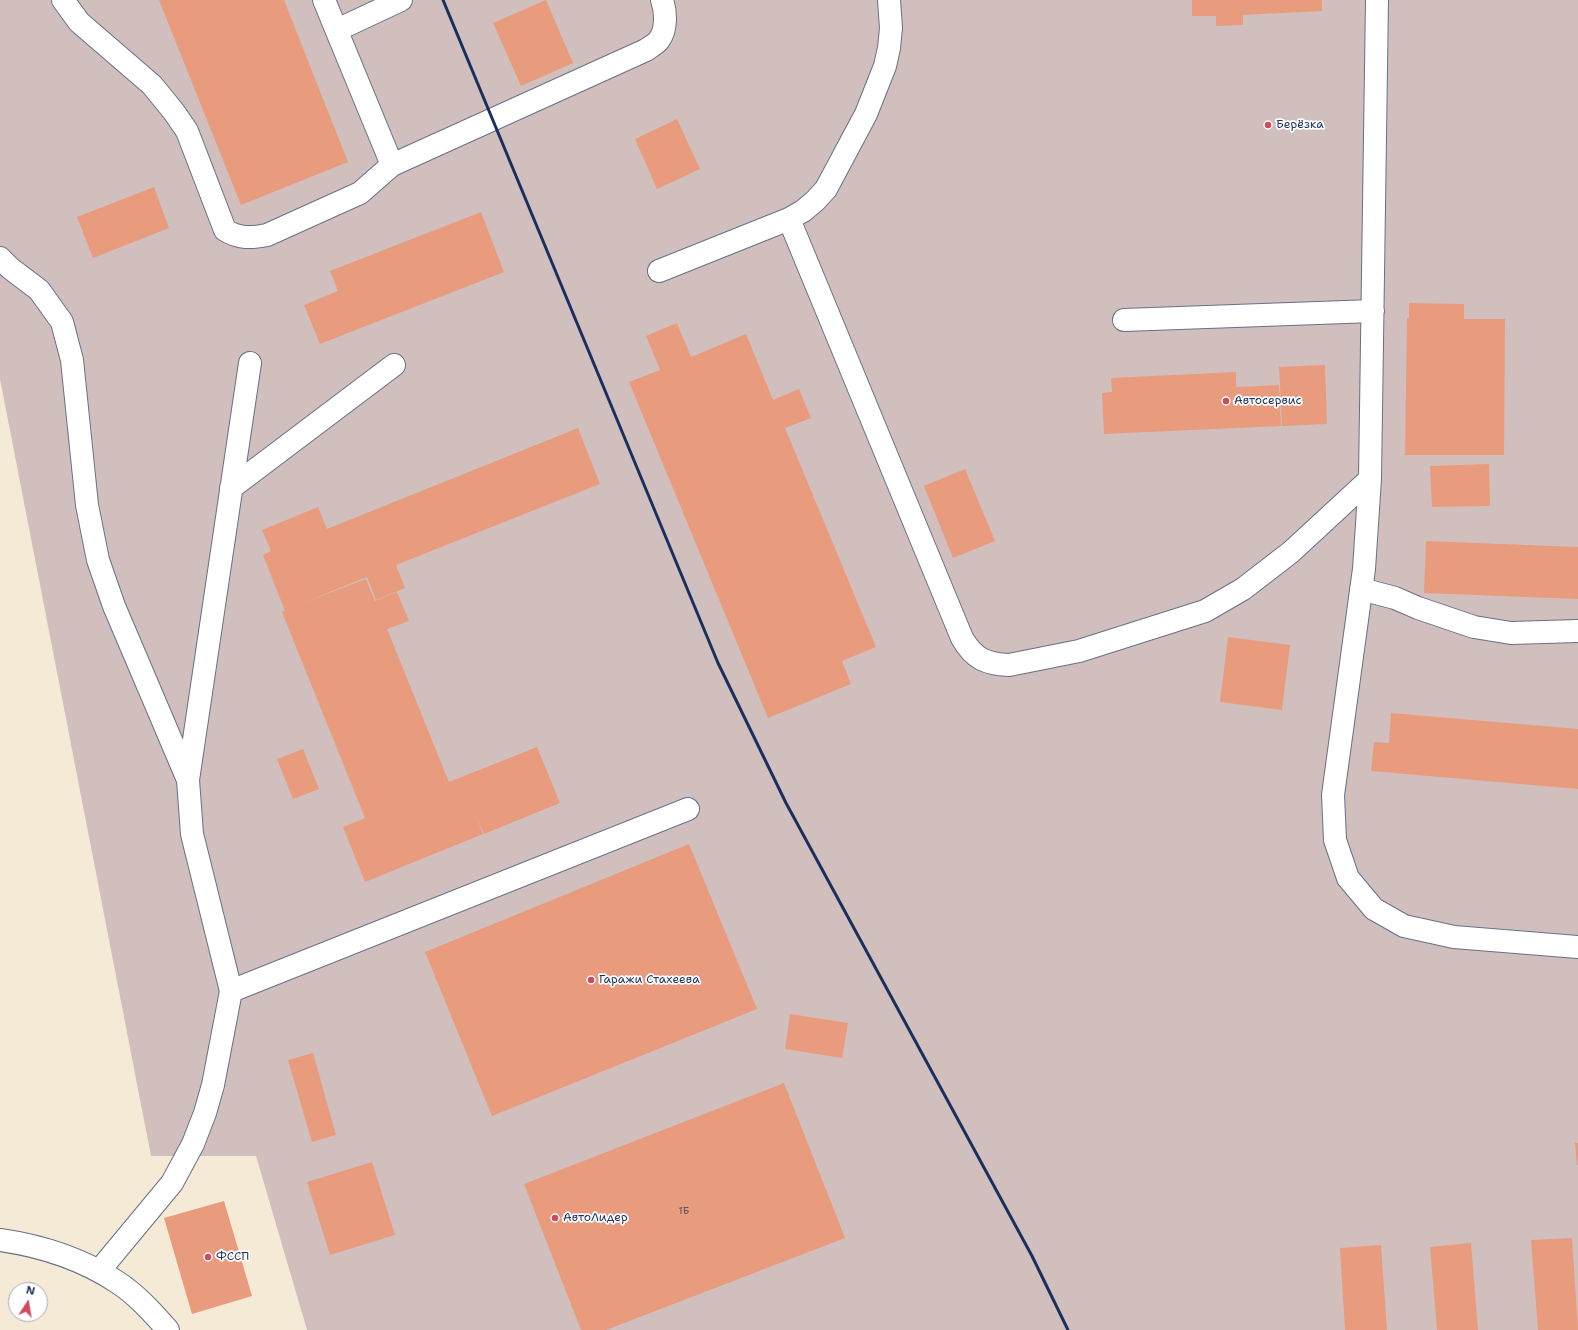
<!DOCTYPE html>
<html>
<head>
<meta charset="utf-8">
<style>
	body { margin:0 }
	#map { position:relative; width:1578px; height:1330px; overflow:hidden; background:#f5ead5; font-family:"Shantell Sans",sans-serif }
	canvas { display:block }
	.north { position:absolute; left:8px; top:1282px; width:40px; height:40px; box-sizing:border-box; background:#fff; border:1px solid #a4acbf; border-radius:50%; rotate:12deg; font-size:11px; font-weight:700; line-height:16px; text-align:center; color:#1b2f5e }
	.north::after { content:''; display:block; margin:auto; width:14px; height:18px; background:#d1495b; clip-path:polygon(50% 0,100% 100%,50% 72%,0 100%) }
</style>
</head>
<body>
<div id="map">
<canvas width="1578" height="1330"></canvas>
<div class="north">N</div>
</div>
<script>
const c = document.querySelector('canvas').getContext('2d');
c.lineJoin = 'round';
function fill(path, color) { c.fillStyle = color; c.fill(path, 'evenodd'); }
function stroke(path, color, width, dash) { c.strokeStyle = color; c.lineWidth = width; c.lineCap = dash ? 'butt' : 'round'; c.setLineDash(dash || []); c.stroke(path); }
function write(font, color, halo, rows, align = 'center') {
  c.font = font + ' "Shantell Sans",sans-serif'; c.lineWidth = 3.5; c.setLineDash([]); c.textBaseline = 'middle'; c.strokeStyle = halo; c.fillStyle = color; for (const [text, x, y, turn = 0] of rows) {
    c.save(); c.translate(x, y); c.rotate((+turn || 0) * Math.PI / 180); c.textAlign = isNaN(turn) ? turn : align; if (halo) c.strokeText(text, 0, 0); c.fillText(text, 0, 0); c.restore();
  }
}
const industrial = new Path2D(`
	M0,0h1578v1330h-1271l-51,-174h-105l-151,-777z`);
const building = new Path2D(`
	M159,0h125l64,162 -107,43z
	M546,0l27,63 -52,23 -28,-63z
	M1192,0h130v11l-79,4v10l-27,1v-10h-24z
	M677,119l23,50 -43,20 -22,-50z
	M154,187l15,41 -76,30 -16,-41z
	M481,212l23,60 -184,72 -16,-39 34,-14 -8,-20z
	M1409,303l55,1v15h41l-1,136h-99l2,-137h2z
	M677,323l14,34 55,-23 27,66 26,-11 12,29 -26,10 91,219 -34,14 9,23 -83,34 -139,-336 31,-12 -14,-34z
	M1325,365l2,59 -45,2 -3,-59z
	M1236,372v15l43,-2 2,41 -177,8 -2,-41 10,-1 -1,-14z
	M578,428l22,56 -204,81 9,23 -29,12 -9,-23 -67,27 66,-25 9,22 22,-9 12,29 -22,8 72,178 7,-3 -7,3 -10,-25 88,-35 23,56 -76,31 -8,-19 7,19 -118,48 -22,-55 22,-9 -83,-206 3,-1 -22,-56 8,-4 -9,-21 56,-23 9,22z
	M1489,464l1,42 -58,1 -2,-41z
	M965,469l30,72 -42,17 -29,-72z
	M1426,541l152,6v52l-154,-6z
	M1228,637l62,8 -8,65 -62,-8z
	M1391,713l187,16v60l-207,-18 3,-29 15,1z
	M303,749l16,40 -26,10 -16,-40z
	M689,844l68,165 -265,107 -67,-164z
	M790,1014l58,9 -6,35 -57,-9z
	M313,1053l23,82 -24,7 -24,-82z
	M784,1083l61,155 -239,92h-25l-57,-146z
	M1575,1143h3v22h-1z
	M372,1162l23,73 -65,20 -23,-73z
	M224,1201l28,95 -60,18 -28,-96z
	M1572,1238l6,92h-40l-7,-90z
	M1471,1243l7,87h-41l-7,-83z
	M1381,1245l6,85h-42l-5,-82z`);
const minor = new Path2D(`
	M63,0l16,22 73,63 22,27 13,19 38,99c14,9 27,8 42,5l93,-42 32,-28 254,-115c4,-3 10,-6 13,-10 8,-11 7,-28 3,-40
	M324,0l68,165
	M1377,0l-7,479 -6,90 -31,226 2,45 13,38 26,31 30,17 50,11 124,10
	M337,30l64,-30
	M789,219l14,-8 12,-10 11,-12 40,-75 19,-48 4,-18 2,-20 -2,-28
	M0,258l10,10 29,22 23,32 10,38 15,145 11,55 16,46 74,174 4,54 39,157
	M659,271l130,-52 173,419c12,21 24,26 47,27l70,-14 126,-40 38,-22 48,-37 79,-73
	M1124,320l249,-9
	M231,488l163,-123
	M1361,589l34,9 23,10 56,19 37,6 67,-2
	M188,780l62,-417
	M0,1240c42,6 82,19 117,42 19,12 36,31 51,48
	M99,1271l73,-88 21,-39 12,-31 8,-28 18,-94 457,-182`);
const rail = new Path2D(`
	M443,0l275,663 68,140 246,453 36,74`);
const markers = [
	[1268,125,4,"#d1495b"],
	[1226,401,4,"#d1495b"],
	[591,980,4,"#d1495b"],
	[555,1218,4,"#d1495b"],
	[208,1257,4,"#d1495b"]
];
const numberNames = [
	["1Б",684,1211]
];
const poiNames = [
	["Берёзка",1276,125],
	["Автосервис",1234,401],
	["Гаражи Стахеева",599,980],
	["АвтоЛидер",563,1218],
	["ФССП",216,1257]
];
fill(industrial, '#d1bfbe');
fill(building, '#e99b7e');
stroke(minor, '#677088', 24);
stroke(minor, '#fff', 22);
stroke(rail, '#1b2f5e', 3);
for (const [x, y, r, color] of markers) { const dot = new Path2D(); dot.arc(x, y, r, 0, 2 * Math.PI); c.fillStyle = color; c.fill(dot); stroke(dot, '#fff', 1.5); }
write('10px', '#4e4a66', null, numberNames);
write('12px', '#1b2f5e', '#fff', poiNames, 'left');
</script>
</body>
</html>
